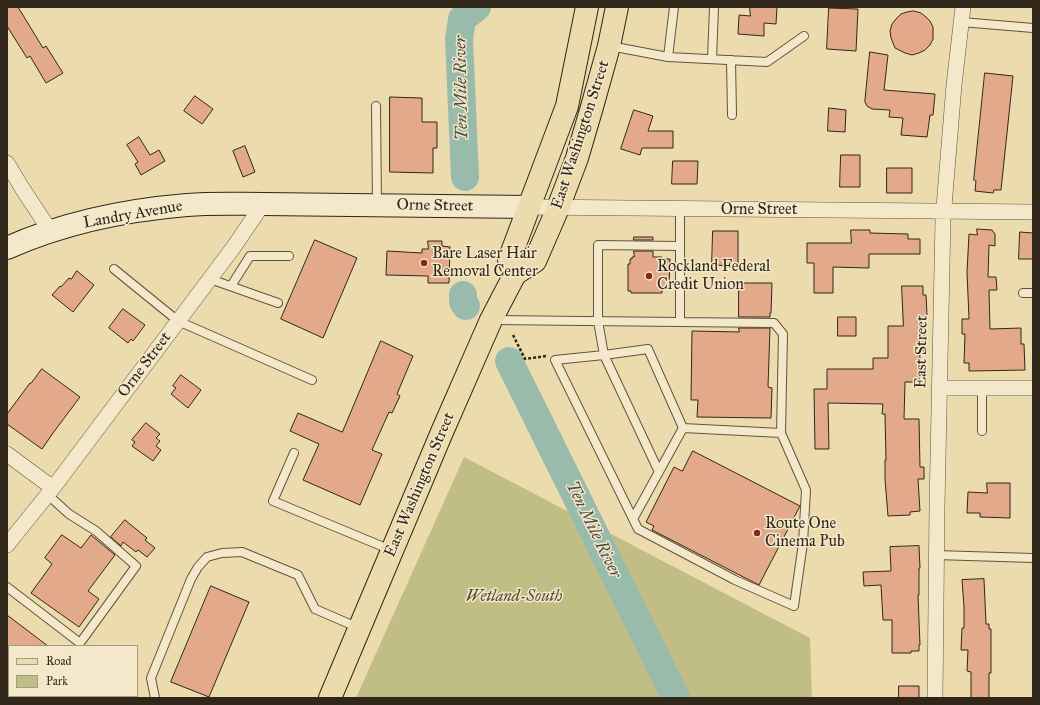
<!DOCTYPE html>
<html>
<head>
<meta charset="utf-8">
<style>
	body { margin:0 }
	#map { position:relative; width:1040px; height:705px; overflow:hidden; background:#ecdcad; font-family:"IM FELL Great Primer",serif }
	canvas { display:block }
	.frame { position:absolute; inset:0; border:8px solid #31261a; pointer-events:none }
	.legend { position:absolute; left:8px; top:645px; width:130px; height:52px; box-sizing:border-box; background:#f3e8ca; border:1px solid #a59a84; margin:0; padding:5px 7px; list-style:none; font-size:12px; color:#31261a }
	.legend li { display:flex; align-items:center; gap:8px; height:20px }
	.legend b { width:20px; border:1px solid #a59a84 }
</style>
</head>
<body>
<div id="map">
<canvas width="1040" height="705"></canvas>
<div class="frame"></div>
<ul class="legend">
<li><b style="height:5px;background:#ecdcad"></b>Road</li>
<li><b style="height:11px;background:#c0be84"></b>Park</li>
</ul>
</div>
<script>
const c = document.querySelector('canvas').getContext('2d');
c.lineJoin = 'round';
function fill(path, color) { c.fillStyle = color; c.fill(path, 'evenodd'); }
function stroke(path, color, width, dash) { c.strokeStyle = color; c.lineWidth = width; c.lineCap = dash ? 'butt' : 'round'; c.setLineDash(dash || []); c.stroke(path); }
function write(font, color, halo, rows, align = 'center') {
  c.font = font + ' "IM FELL Great Primer",serif'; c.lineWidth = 3; c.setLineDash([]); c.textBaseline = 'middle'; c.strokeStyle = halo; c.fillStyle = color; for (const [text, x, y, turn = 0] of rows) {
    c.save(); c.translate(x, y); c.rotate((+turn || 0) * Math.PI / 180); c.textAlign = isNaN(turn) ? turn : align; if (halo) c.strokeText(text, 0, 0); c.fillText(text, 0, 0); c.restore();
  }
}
const green = new Path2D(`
	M464,457l346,181 2,60h-456z`);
const river = new Path2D(`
	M465,177l-6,-138 3,-20 15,-12
	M463,295v7l3,4
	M509,361l167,337`);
const building = new Path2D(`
	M7,7h11l25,41 3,-2 17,27 -17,10 -16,-27 -3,2 -20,-32z
	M750,7h27l-1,17 -12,-1v13l-26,-2 1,-19 11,1z
	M829,8l29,1 -2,42 -29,-2z
	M914,11l7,2 5,4 4,4 3,6v12l-3,6 -5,5 -6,3 -7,2 -7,-2 -10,-5 -4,-10 -1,-7 2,-7 4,-5 5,-5 6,-2z
	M870,52l18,3 -4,35 51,4 -2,21h-3l-3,22 -26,-2 2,-17 -14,-1 1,-7 -18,-1 -5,-3 -2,-4z
	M985,73l28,3 -12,114h-7l-1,3 -18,-2 1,-10 -2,-1z
	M195,96l18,13 -11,15 -18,-13z
	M390,97l32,1v24h15v26h-4v25l-43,-1z
	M829,108l17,2 -1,22 -17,-1z
	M634,110l19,6 -5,15h25v17h-31l-2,7 -19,-6z
	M139,137l11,18 9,-5 6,11 -24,14 -6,-11 3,-2 -11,-17z
	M245,146l10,26 -12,5 -10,-26z
	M841,155h19v32h-20z
	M673,161h25l-1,23h-25z
	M887,168h25v25h-25z
	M977,229l15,1 3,4v12l-6,-1 -1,32h8l1,13h-8l1,39 31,-1v16h3l1,26 -56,1v-8h-5l1,-29h-3v-15h7l-2,-47 2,-38 8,1z
	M851,230h19v3l38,1v5h12v15h-51v14l-36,-1v26h-19v-30h-7v-20h44z
	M713,231h25v35l-26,-1z
	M1020,232l13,1v26h-14z
	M634,237h19v3h-19z
	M315,240l42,18 -34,80 -42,-19z
	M428,241h14v5l8,1 -1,36h-21v-7l-42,-1 1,-24 35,2v-4h6z
	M634,251h19v6h9v2h8l-1,29h-7v5h-31v-2h-3v-27h2v-5h2v-2h2z
	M77,271l17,14 -21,27 -21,-17 8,-9 1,1 8,-9 2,1z
	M739,283h33l-1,30h-1v4h-31z
	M902,286h21v9h3l1,20h-2v36h-5l-1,31h-14l-1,37h15l1,48h4v12h-6l2,32 -10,1v3l-22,1 -3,-37v-19h1l-1,-46h-3l1,-10 -55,-1 1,46h-14l-1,-60h13v-20h46v-11h15v-32h15z
	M123,309l22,16 -12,16 -2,-2 -3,4 -19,-15z
	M838,317h18v19h-18z
	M739,328h31l-2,59 4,1 -1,30 -74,-1 1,-17h-7l1,-69 47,1z
	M381,341l32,15 -16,38 3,2 -8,17 -3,-1 -17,38 10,4 -22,51 -57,-25 16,-36 -29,-13 8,-18 44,19z
	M42,369l38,28 -27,36 -11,16 -35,-25v-10l23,-31h1z
	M181,375l20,15 -13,18 -17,-14 5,-6 -3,-2z
	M146,423l14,11 -4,4 4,3 -4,5 5,4 -8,11 -21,-15 3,-4 -3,-2z
	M693,451l107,55 -41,79 -107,-55 2,-4 -8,-4 28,-55 8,4z
	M987,483h23v35l-30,-1v-4h-13l1,-21 19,1z
	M125,520l22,18 -2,2 10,8 -8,9 -9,-7 -2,2 -13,-10 -2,4 -10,-9z
	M62,535l19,13 10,-13 24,20 -27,36 11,8 -20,28 -48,-34 21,-29 -7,-6z
	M919,546l1,22h-1v27h-1l2,50h-1v6h-8v2h-19v-33h-9l-2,-35 -17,1 -1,-14 28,-1 -1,-24z
	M984,579l2,45h3v5h2v44h-2v25h-18v-26l-4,-1 1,-21h-7l1,-22h2v-21l-2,-27z
	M211,586l38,16 -40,95 -38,-15z
	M7,615l41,31h-41z
	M899,686h20v12h-20z`);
const path = new Path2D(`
	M513,335l12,24 21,-3`);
const lane = new Path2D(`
	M961,22l72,6
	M610,46l58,11 6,-50
	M668,57l99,5 37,-26
	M712,59l2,-52
	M731,60l1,55
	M376,106l1,98
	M680,209v113
	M114,269l64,52 134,59
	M210,279l68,24
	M231,286l19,-30h39
	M1023,293h10
	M492,320c94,1 188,2 282,3l9,11 -2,99 25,57 -3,53 -9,63 -59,-26 -97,-51 -83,-169 49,-5 -6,-34v-76l82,1
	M982,431v-43
	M294,453l-21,48 118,49
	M659,472l-55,-117 44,-6 35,79
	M633,519l50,-91 98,5
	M936,555l97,3
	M7,587l73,56 56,-77 -40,-35 -27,-17 -22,-20
	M155,698l-4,-20 40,-99 7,-12 9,-10 15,-4 20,-1 56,23 17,34 44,19`);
const street = new Path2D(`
	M7,163l15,25 29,44
	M529,207l504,5
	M939,388h94
	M7,454l46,34
	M7,545l46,-57 180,-240 30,-44
	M935,698l2,-192 6,-287 11,-134 9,-78`);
const secondary = new Path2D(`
	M7,248c56,-25 119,-38 180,-43 25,-2 50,-1 76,-1l266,3`);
const primary = new Path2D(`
	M515,274l-6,-14 58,-154 20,-99
	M330,698l112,-266 49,-112 24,-46 20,-13 23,-53 19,-50 15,-51 17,-61 8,-39`);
const markers = [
	[424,263,4,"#8f2418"],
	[649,276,4,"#8f2418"],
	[757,533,4,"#8f2418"]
];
const streetNames = [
	["East Washington Street",581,135,-72],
	["Orne Street",435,206,1],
	["Orne Street",759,210],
	["Landry Avenue",133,215,-10],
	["East Street",922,352,-89],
	["Orne Street",145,365,-53],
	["East Washington Street",420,485,-67]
];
const poiNames = [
	["Bare Laser Hair",432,254],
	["Removal Center",432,272],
	["Rockland Federal",657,267],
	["Credit Union",657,285],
	["Route One",765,524],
	["Cinema Pub",765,542]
];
const parkNames = [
	["Wetland-South",514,597]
];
const waterNames = [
	["Ten Mile River",462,88,-91],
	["Ten Mile River",593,530,64]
];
fill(green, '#c0be84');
stroke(river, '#99bbac', 28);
fill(building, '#e2aa8a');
stroke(building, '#31261a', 1);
stroke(lane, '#60543f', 10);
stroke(street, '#60543f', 16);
stroke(secondary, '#31261a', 24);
stroke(primary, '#31261a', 24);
stroke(path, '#31261a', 2.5, [3, 2]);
stroke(lane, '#f3e8ca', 8);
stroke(street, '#f3e8ca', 15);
stroke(secondary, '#f3e8ca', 22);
stroke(primary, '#ecdcad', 22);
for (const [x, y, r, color] of markers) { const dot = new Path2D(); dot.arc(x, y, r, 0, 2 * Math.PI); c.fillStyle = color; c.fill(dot); stroke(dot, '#f3e8ca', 1.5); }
write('16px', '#31261a', '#f3e8ca', streetNames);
write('16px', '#31261a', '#f3e8ca', poiNames, 'left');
write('italic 16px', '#554c34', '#f3e8ca', parkNames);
write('italic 17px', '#4b4b3e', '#f3e8ca', waterNames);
</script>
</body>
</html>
